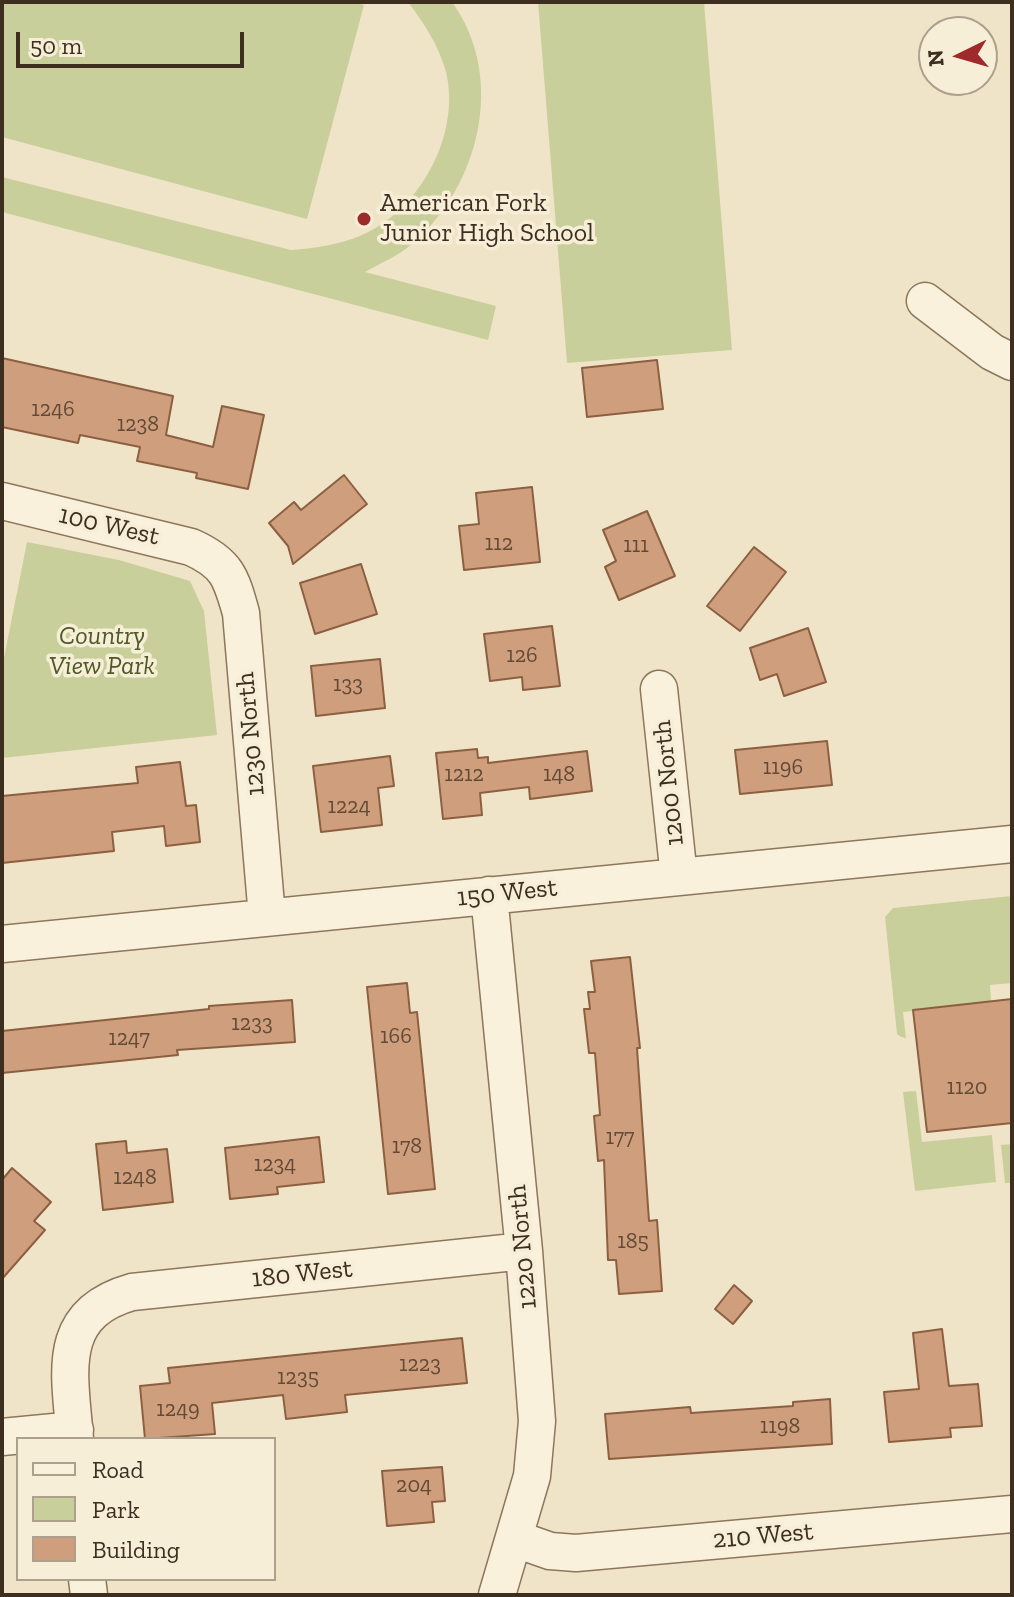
<!DOCTYPE html>
<html>
<head>
<meta charset="utf-8">
<style>
	body { margin:0 }
	#map { position:relative; width:1014px; height:1597px; overflow:hidden; background:#f0e4c8; font-family:"Zilla Slab",serif }
	canvas { display:block }
	.frame { position:absolute; inset:0; border:4px solid #3d2e20; pointer-events:none }
	.legend { position:absolute; left:16px; top:1437px; width:260px; height:144px; box-sizing:border-box; background:#f7eed8; border:2px solid #ada18e; margin:0; padding:10px 14px; list-style:none; font-size:24px; color:#3d2e20 }
	.legend li { display:flex; align-items:center; gap:16px; height:40px }
	.legend b { width:40px; border:2px solid #ada18e }
	.north { position:absolute; left:918px; top:16px; width:80px; height:80px; box-sizing:border-box; background:#f7eed8; border:2px solid #ada18e; border-radius:50%; rotate:265deg; font-size:22px; font-weight:700; line-height:32px; text-align:center; color:#3d2e20 }
	.north::after { content:''; display:block; margin:auto; width:28px; height:36px; background:#9e2a2b; clip-path:polygon(50% 0,100% 100%,50% 72%,0 100%) }
	.scale { position:absolute; left:16px; top:32px; width:228px; height:36px; box-sizing:border-box; border:4px solid #3d2e20; border-top:0; padding-left:10px; font-size:24px; line-height:28px; white-space:nowrap; color:#3d2e20; -webkit-text-stroke:6px #f7eed8; paint-order:stroke }
</style>
</head>
<body>
<div id="map">
<canvas width="1014" height="1597"></canvas>
<div class="frame"></div>
<ul class="legend">
<li><b style="height:10px;background:#faf1dc"></b>Road</li>
<li><b style="height:22px;background:#c9cf9b"></b>Park</li>
<li><b style="height:22px;background:#cf9f7d"></b>Building</li>
</ul>
<div class="north">N</div>
<div class="scale">50 m</div>
</div>
<script>
const c = document.querySelector('canvas').getContext('2d');
c.lineJoin = 'round';
function fill(path, color) { c.fillStyle = color; c.fill(path, 'evenodd'); }
function stroke(path, color, width, dash) { c.strokeStyle = color; c.lineWidth = width; c.lineCap = dash ? 'butt' : 'round'; c.setLineDash(dash || []); c.stroke(path); }
function write(font, color, halo, rows, align = 'center') {
  c.font = font + ' "Zilla Slab",serif'; c.lineWidth = 7; c.setLineDash([]); c.textBaseline = 'middle'; c.strokeStyle = halo; c.fillStyle = color; for (const [text, x, y, turn = 0] of rows) {
    c.save(); c.translate(x, y); c.rotate((+turn || 0) * Math.PI / 180); c.textAlign = isNaN(turn) ? turn : align; if (halo) c.strokeText(text, 0, 0); c.fillText(text, 0, 0); c.restore();
  }
}
const green = new Path2D(`
	M2,2h351l11,3 -57,214 -305,-82z
	M408,2h44c55,76 27,185 -40,242 -14,12 -31,19 -47,28l131,34 -8,34 -486,-128v-35l289,73c25,-2 48,-5 71,-15 58,-25 99,-101 84,-163 -7,-26 -22,-49 -38,-70z
	M538,2h166l28,348 -165,13z
	M27,542l92,18 71,21 14,30 13,124 -215,23v-90z
	M1012,896v87l-22,2 1,17 -88,10 3,26 -5,-1 -4,-3 -12,-117 8,-9z
	M916,1091l6,51 70,-7 4,47 -81,9 -12,-99z
	M1012,1144v39h-7l-4,-38z`);
const building = new Path2D(`
	M2,358l171,38 -7,39 47,12 9,-41 42,9 -16,74 -52,-11 1,-5 -60,-12 3,-14 -60,-12 -2,8 -76,-16z
	M657,360l6,49 -76,8 -5,-49z
	M344,475l23,29 -74,60 -5,-18 -19,-23 25,-21 7,8z
	M532,487l8,75 -76,8 -5,-44 20,-2 -3,-31z
	M647,511l28,65 -56,24 -14,-33 11,-6 -13,-31z
	M754,547l32,25 -46,59 -33,-25z
	M361,564l16,50 -62,20 -15,-51z
	M552,626l8,60 -37,4 -1,-13 -32,4 -6,-47z
	M808,628l18,54 -42,14 -7,-22 -17,6 -10,-32z
	M380,659l5,49 -69,8 -5,-50z
	M827,741l5,44 -92,9 -5,-44z
	M477,749l1,9 10,-1v6l99,-12 5,40 -62,8 -1,-12 -49,6 2,22 -39,4 -7,-66z
	M390,756l4,30 -16,2 4,37 -61,7 -8,-66z
	M180,762l6,44 10,-1 4,37 -34,4 -2,-20 -52,6 2,19 -112,12v-67l136,-13 -2,-16z
	M630,957l10,91h-3l12,173 8,-1 5,71 -43,3 -3,-34h-8l-4,-100 -6,1 -4,-45 6,-1 -5,-62h-6l-5,-44h6l-2,-17h7l-4,-31z
	M407,983l3,30 7,-1 18,177 -47,5 -21,-207z
	M1012,999v124l-85,9 -14,-122z
	M292,1000l3,42 -118,8 1,5 -176,18v-42l207,-22v-3z
	M319,1137l5,45 -47,5 1,7 -48,5 -5,-51z
	M126,1141l1,12 40,-4 6,53 -70,8 -7,-66z
	M12,1168l39,34 -17,19 11,9 -43,49v-99z
	M734,1285l18,16 -19,23 -18,-15z
	M942,1329l7,57 29,-2 4,42 -32,2 1,9 -62,5 -5,-50 35,-3 -6,-56z
	M462,1338l5,45 -122,12 2,17 -61,7 -3,-24 -71,8 3,31 -70,5 -5,-53 30,-3 -2,-15z
	M830,1399l2,45 -223,15 -4,-45 85,-7 1,6 102,-7v-4z
	M442,1467l3,34 -13,1 2,20 -47,4 -5,-55z`);
const minor = new Path2D(`
	M925,301l67,51 20,10
	M2,501l189,46c36,16 40,30 50,66l26,304
	M659,689l20,188
	M489,895l35,356 13,170 -5,55 -35,119
	M2,944l1010,-100
	M2,1437l73,-7
	M75,1439c-5,-65 -21,-125 57,-147l392,-41
	M516,1539l34,12 26,2 436,-39
	M87,1579l2,16`);
const markers = [
	[364,219,8,"#9e2a2b"]
];
const numberNames = [
	["1246",53,410],
	["1238",138,425],
	["112",499,544],
	["111",636,546],
	["126",522,656],
	["133",348,685],
	["1196",783,768],
	["1212",464,775],
	["148",559,775],
	["1224",349,807],
	["1233",252,1024],
	["166",396,1037],
	["1247",129,1039],
	["1120",967,1088],
	["177",620,1138],
	["178",407,1147],
	["1234",275,1165],
	["1248",135,1178],
	["185",633,1242],
	["1223",420,1365],
	["1235",298,1378],
	["1249",178,1410],
	["1198",780,1427],
	["204",414,1486]
];
const poiNames = [
	["American Fork",380,204],
	["Junior High School",380,234]
];
const streetNames = [
	["100 West",109,526,13],
	["1230 North",251,734,-95],
	["1200 North",669,783,-96],
	["150 West",507,893,-6],
	["1220 North",523,1247,-95],
	["180 West",302,1274,-6],
	["210 West",763,1536,-5]
];
const parkNames = [
	["Country",102,637],
	["View Park",102,667]
];
fill(green, '#c9cf9b');
fill(building, '#cf9f7d');
stroke(building, '#8d5f41', 2);
stroke(minor, '#8d765c', 39);
stroke(minor, '#faf1dc', 36);
for (const [x, y, r, color] of markers) { const dot = new Path2D(); dot.arc(x, y, r, 0, 2 * Math.PI); c.fillStyle = color; c.fill(dot); stroke(dot, '#f7eed8', 3); }
write('22px', '#624a37', null, numberNames);
write('26px', '#3d2e20', '#f7eed8', poiNames, 'left');
write('26px', '#3d2e20', '#f7eed8', streetNames);
write('italic 26px', '#4d5a26', '#f7eed8', parkNames);
</script>
</body>
</html>
